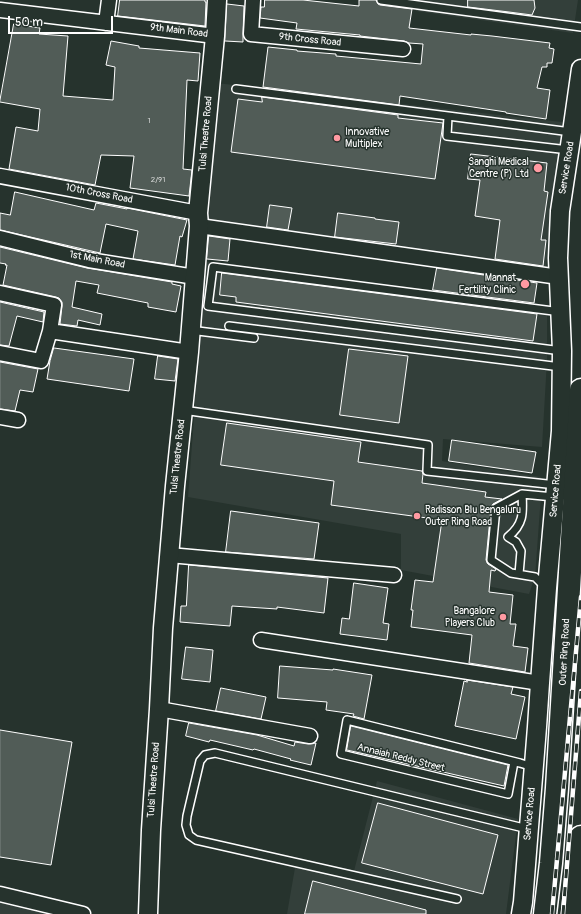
<!DOCTYPE html>
<html>
<head>
<meta charset="utf-8">
<style>
	body { margin:0 }
	#map { position:relative; width:581px; height:914px; overflow:hidden; background:#26332d; font-family:Pangolin,sans-serif }
	canvas { display:block }
	.scale { position:absolute; left:8px; top:16px; width:105px; height:18px; box-sizing:border-box; border:2px solid #fff; border-top:0; padding-left:5px; font-size:12px; line-height:14px; white-space:nowrap; color:#fff; -webkit-text-stroke:3px #26332d; paint-order:stroke }
</style>
</head>
<body>
<div id="map">
<canvas width="581" height="914"></canvas>
<div class="scale">50 m</div>
</div>
<script>
const c = document.querySelector('canvas').getContext('2d');
c.lineJoin = 'round';
function fill(path, color) { c.fillStyle = color; c.fill(path, 'evenodd'); }
function stroke(path, color, width, dash) { c.strokeStyle = color; c.lineWidth = width; c.lineCap = dash ? 'butt' : 'round'; c.setLineDash(dash || []); c.stroke(path); }
function write(font, color, halo, rows, align = 'center') {
  c.font = font + ' Pangolin,sans-serif'; c.lineWidth = 3; c.setLineDash([]); c.textBaseline = 'middle'; c.strokeStyle = halo; c.fillStyle = color; for (const [text, x, y, turn = 0] of rows) {
    c.save(); c.translate(x, y); c.rotate((+turn || 0) * Math.PI / 180); c.textAlign = isNaN(turn) ? turn : align; if (halo) c.strokeText(text, 0, 0); c.fillText(text, 0, 0); c.restore();
  }
}
const built = new Path2D(`
	M355,0h223l-5,33 -157,-22 -1,-5z
	M216,83l346,39 -2,27 -8,46 -6,75 -337,-49z
	M203,261l344,45v54l-5,87 -99,-8 -1,22 99,16 -4,6 4,12 -6,82 -6,17 -128,-24v-36l-213,-37 6,-79z
	M377,781l141,38 -12,95h-219l9,-52 58,9z
	M0,893l64,21h-64z`);
const building = new Path2D(`
	M120,0h85v2h1l-1,24 -87,-10z
	M265,0h38l56,6v-6h17l2,4 2,1 32,4 -3,19 62,7v-1l21,2 58,7 -1,5 5,1 -2,14h-5v4h-5l-5,21 13,2 -4,29 -40,-6v-1l-106,-16 -1,9 -136,-18 5,-40 29,3v1l39,3v2l85,8 2,-20 -14,-1 -5,-2 -44,-5v-1l-64,-6 1,-6 -37,-5 1,-11h3z
	M468,0h66l1,8 -3,7 -23,-3 -41,-5z
	M227,4l17,2 -1,28v8l-18,-1z
	M14,24l26,4 -1,6 29,2 -5,60 50,4 2,-33 -9,-2 5,-24 28,5v2l61,5 -2,28 -11,-1 -4,89 9,1 -3,26 -59,-8 4,-32 -33,-1 -6,30 -86,-16 7,-42 22,4 2,-22 -40,-7z
	M262,97l136,18v3l45,5 -8,56 -204,-27 7,-53 24,3z
	M471,154l76,9 -3,28 4,1 -7,48h5l-3,26 -48,-7 5,-39 -25,-4 5,-36 -12,-1z
	M15,192l79,18 2,-7 31,6v-1l60,12 -5,17 -2,-1 -5,29 -42,-6 5,-28 -32,-7 -6,29 -100,-23v-17l10,2z
	M270,205l22,3 -4,22 -21,-3z
	M338,213l37,5v1l24,3 -3,22 -61,-7z
	M209,236l21,3 -2,22 -21,-2z
	M0,247l87,21 85,14v2l9,2 -5,26 -28,-5v-4l-51,-10 2,-8 -23,-4 -4,26 30,7 -2,11 -22,-5 -1,6 -17,-2 2,-18v-4l-3,-4 -3,-1 -53,-12 4,-20h-2l1,-1 -6,-1z
	M437,268l100,15 -3,20 -101,-13z
	M222,273l315,41 -4,27 -297,-39v-5l-16,-2z
	M0,302l44,10 -1,10 -26,-6 -8,30 -9,-1z
	M54,348l80,11 -5,32 -82,-12 3,-18z
	M349,349l59,7 -9,67 -59,-8z
	M158,356l20,3 -3,22 -20,-2z
	M0,362l38,7 -5,23 -13,-2 -5,21 -15,-2z
	M227,423l134,19 -3,20 64,9 1,3 -1,9 64,9 -1,5 17,2 -9,5 -2,4 -5,52 2,4 8,5 -1,2 -4,-1 -2,22 24,3 -3,29h6l-3,22 15,2 -3,24 -56,-9 3,-28 -61,-8 2,-17h-2l4,-30 18,2 9,-62 -111,-15 3,-24 -113,-16z
	M452,440l84,12 -4,21 -83,-12z
	M231,511l88,12 -5,36 -88,-7z
	M189,565l139,13 -4,35 -47,-6v2l-45,-3 -2,20 -50,-4 1,-16h5z
	M354,583l34,5 -5,35 6,1 -2,16 -47,-6 2,-16 7,1z
	M186,647l27,3 -3,32 -28,-3z
	M280,666l53,4v-1l39,6 -8,44 -11,-3 1,-2 -28,-4 1,-8 -49,-4z
	M467,680l46,7 -2,7 14,3 -9,42 -61,-13 9,-45 3,1z
	M221,688l45,9 -5,22 -45,-8z
	M189,723l68,12 37,11 1,-4 13,2 8,-1 -5,22 -21,-5 1,-1 -37,-10 -1,1 -43,-10 -1,2 -23,-6z
	M351,726l157,39 -4,21 -157,-36z
	M0,730l72,12 -21,123 -51,-8z
	M378,803l120,32 -15,59 -121,-31z
	M313,881l113,29v4h-121z`);
const service = new Path2D(`
	M381,0l200,27
	M236,89l212,27
	M569,152l-9,-3 -113,-13 1,-20 123,16
	M561,312l-348,-45 -5,39 354,45
	M229,326l332,41
	M190,330l64,8
	M183,410l245,35 -1,26 120,13
	M519,574l2,-23 -5,-9 -8,-5c16,-13 15,-24 14,-43
	M545,587l-10,-10 -24,-4 -20,-13 5,-52 26,-14 32,3
	M514,762l-6,32 -167,-40 6,-34 173,43 13,4
	M457,899l-261,-59 -7,-5 -3,-10 1,-9 13,-55 5,-6 10,-2 313,76`);
const minor = new Path2D(`
	M253,0l-2,34 152,15
	M0,10l215,26
	M106,23l3,-23
	M0,176l198,37
	M199,226l360,51
	M0,238l89,22 106,17
	M0,293l54,12 -4,26 -9,30 -41,-8
	M50,331l139,21
	M0,417l18,3
	M169,555l225,20
	M261,640l279,43
	M159,709l151,27
	M0,894l83,20`);
const tertiary = new Path2D(`
	M148,914l3,-84 8,-121 4,-81 12,-142 14,-134 10,-126 -1,-13 17,-177 2,-36
	M521,914l2,-12 14,-175 3,-44 7,-95 14,-157 1,-80 -4,-93 2,-47 12,-79 9,-63`);
const trunk = new Path2D(`
	M545,914l6,-51 6,-75 24,-398
	M573,914l8,-77`);
const rail = new Path2D(`
	M552,914l29,-317
	M563,914l18,-223`);
const markers = [
	[337,138,4,"#ff9aa2"],
	[538,168,5,"#ff9aa2"],
	[525,284,5,"#ff9aa2"],
	[417,516,4,"#ff9aa2"],
	[503,617,4,"#ff9aa2"]
];
const numberNames = [
	["1",149,121],
	["2/91",158,180]
];
const streetNames = [
	["9th Main Road",179,31,7],
	["9th Cross Road",310,40,6],
	["Tulsi Theatre Road",206,134,-85],
	["Service Road",567,168,-81],
	["10th Cross Road",99,194,11],
	["1st Main Road",97,260,11],
	["Tulsi Theatre Road",178,457,-84],
	["Service Road",556,491,-85],
	["Outer Ring Road",565,652,-87],
	["Annaiah Reddy Street",401,758,14],
	["Tulsi Theatre Road",154,780,-86],
	["Service Road",530,814,-85]
];
const poiNames = [
	["Innovative",345,132,"left"],
	["Multiplex",345,144,"left"],
	["Sanghi Medical",529,162],
	["Centre (P) Ltd",529,174],
	["Mannat",516,278],
	["Fertility Clinic",516,290],
	["Radisson Blu Bengaluru",425,510,"left"],
	["Outer Ring Road",425,522,"left"],
	["Bangalore",495,611],
	["Players Club",495,623]
];
fill(built, '#333f3a');
fill(building, '#515c57');
stroke(building, '#fff', 1);
stroke(service, '#fff', 10);
stroke(minor, '#fff', 17);
stroke(tertiary, '#fff', 21);
stroke(trunk, '#fff', 25);
stroke(service, '#26332d', 7);
stroke(minor, '#26332d', 14);
stroke(tertiary, '#26332d', 18);
stroke(trunk, '#26332d', 22);
stroke(rail, '#fff', 4.5);
stroke(rail, '#26332d', 3, [9]);
for (const [x, y, r, color] of markers) { const dot = new Path2D(); dot.arc(x, y, r, 0, 2 * Math.PI); c.fillStyle = color; c.fill(dot); stroke(dot, '#26332d', 1.5); }
write('8px', '#d4d6d5', null, numberNames);
write('10px', '#fff', '#26332d', streetNames);
write('10px', '#fff', '#26332d', poiNames, 'right');
</script>
</body>
</html>
